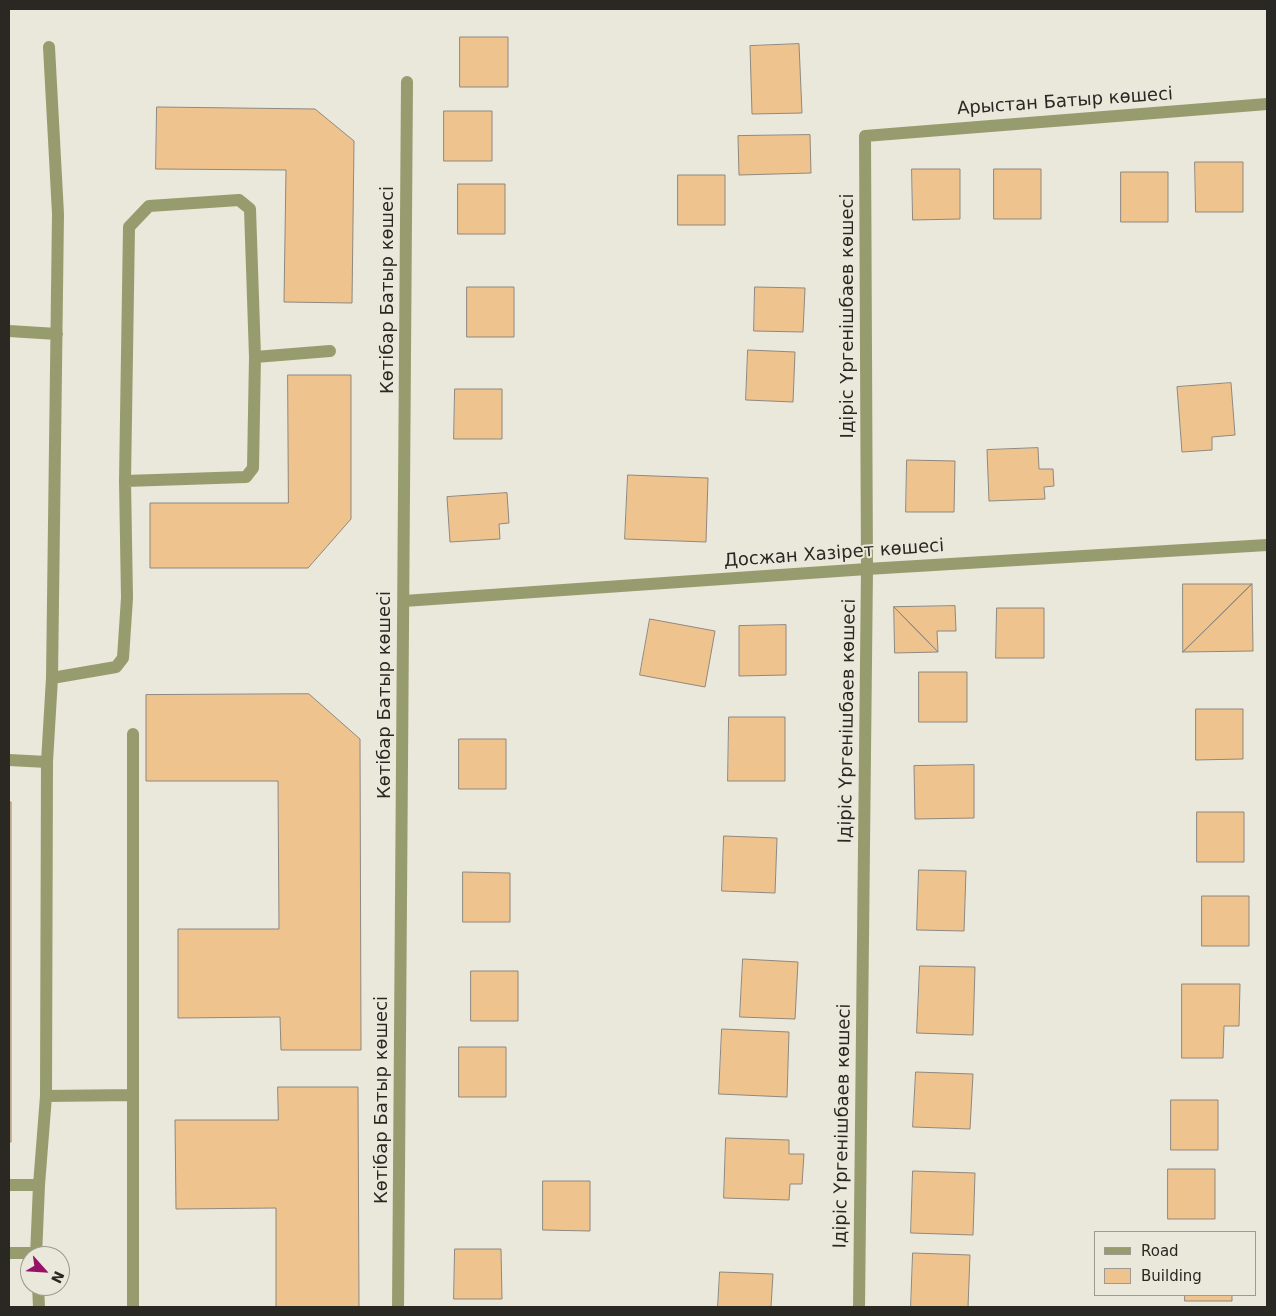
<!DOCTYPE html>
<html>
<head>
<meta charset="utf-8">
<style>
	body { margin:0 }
	#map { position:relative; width:1276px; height:1316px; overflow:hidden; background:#eae7db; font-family:"DejaVu Sans",sans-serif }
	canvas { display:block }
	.frame { position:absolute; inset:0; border:10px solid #292823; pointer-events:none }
	.legend { position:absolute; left:1094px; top:1231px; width:162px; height:65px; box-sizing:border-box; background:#eae7db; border:1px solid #9d9b91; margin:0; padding:6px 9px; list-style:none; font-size:15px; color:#292823 }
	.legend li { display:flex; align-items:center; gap:10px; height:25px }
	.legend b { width:25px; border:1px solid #9d9b91 }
	.north { position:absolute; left:20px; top:1246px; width:50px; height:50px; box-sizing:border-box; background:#eae7db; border:1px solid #9d9b91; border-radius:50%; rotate:116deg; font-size:14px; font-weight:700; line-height:20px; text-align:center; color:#292823 }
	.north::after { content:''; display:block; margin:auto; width:18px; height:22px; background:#961168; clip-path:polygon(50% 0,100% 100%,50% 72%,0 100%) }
</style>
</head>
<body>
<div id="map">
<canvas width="1276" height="1316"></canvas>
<div class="frame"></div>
<ul class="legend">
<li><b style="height:6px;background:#979c6e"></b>Road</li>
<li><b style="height:14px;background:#efc38e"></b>Building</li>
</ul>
<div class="north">N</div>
</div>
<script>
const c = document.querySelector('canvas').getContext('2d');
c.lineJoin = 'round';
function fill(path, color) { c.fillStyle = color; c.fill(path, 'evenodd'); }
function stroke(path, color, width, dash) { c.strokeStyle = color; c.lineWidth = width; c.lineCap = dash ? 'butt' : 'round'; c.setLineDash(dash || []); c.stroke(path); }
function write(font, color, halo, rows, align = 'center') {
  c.font = font + ' "DejaVu Sans",sans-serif'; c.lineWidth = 4; c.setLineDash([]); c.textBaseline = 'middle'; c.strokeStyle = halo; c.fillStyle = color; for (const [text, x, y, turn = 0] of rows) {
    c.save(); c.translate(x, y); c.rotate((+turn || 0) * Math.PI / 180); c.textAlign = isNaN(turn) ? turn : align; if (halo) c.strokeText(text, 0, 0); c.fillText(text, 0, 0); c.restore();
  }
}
const building = new Path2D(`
	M460,37h48v50h-48z
	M799,44l3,69 -50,1 -2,-68z
	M157,107l158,2 39,32 -2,162 -68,-1 2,-132 -130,-1z
	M444,111h48v50h-48z
	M810,135l1,38 -72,2 -1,-39z
	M1195,162h48v50h-47z
	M912,169h48v50l-47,1z
	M994,169h47v50h-47z
	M1121,172h47v50h-47z
	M678,175h47v50h-47z
	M458,184h47v50h-47z
	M467,287h47v50h-47z
	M755,287l50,1 -2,44 -49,-1z
	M748,350l47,2 -2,50 -47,-2z
	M288,375h63v144l-43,49h-158v-65h138z
	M1231,383l4,52 -23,2v13l-30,2 -5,-65z
	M455,389h47v50h-48z
	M1038,448l1,21h14l1,17 -10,1 1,12 -56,2 -2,-51z
	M907,460l48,1 -1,51h-48z
	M628,475l80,3 -2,64 -81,-3z
	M507,493l2,30 -10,1 1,15 -50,3 -3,-45z
	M1183,584h69l-69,68z
	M1252,584l1,67 -70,1z
	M955,606l1,25h-19l1,21 -44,-45z
	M894,607l44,45 -43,1z
	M997,608h47v50h-48z
	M650,619l65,12 -10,56 -65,-12z
	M786,625v50l-47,1v-50z
	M919,672h48v50h-48z
	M309,694l51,45 1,311h-80l-1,-33 -102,1v-89h101l-1,-148h-132v-86z
	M1196,709h47v50l-47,1z
	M729,717h56v64h-57z
	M459,739h47v50h-47z
	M974,765v53l-59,1 -1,-53z
	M9,802h2v340h-2z
	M1197,812h47v50h-47z
	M724,836l53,2 -2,55 -53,-2z
	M919,870l47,1 -2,60 -47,-1z
	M463,872l47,1v49h-47z
	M1202,896h47v50h-47z
	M743,959l55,3 -3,57 -55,-2z
	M920,966l55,1 -2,68 -56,-2z
	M471,971h47v50h-47z
	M1182,984h58l-1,42h-15l-1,32h-41z
	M722,1029l67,3 -2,65 -68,-3z
	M459,1047h47v50h-47z
	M916,1072l57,2 -3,55 -57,-2z
	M278,1087h80l1,220h-83v-99l-100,1 -1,-89h103z
	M1171,1100h47v50h-47z
	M726,1138l63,2v14h15l-2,30h-12l-1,16 -65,-2z
	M1168,1169h47v50h-47z
	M913,1171l62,2 -2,62 -62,-2z
	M543,1181h47v50l-47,-1z
	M455,1249h46l1,50h-48z
	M913,1253l57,2 -2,52h-57z
	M720,1272l53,2 -2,33h-53z
	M1185,1295h47v6h-47z`);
const lane = new Path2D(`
	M49,47l9,167 -6,464
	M9,331l48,3
	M255,357l75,-6
	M9,760l38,2
	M46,1096l87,-1
	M9,1185h30
	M9,1253h27
	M36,1256l3,-71 7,-89 1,-334 5,-84 64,-11 7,-9 4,-60 -2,-117 4,-254 20,-21 90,-6 11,9 5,148 -2,111 -7,9 -121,4
	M38,1286l1,21
	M133,1307v-573`);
const street = new Path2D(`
	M404,601l463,-32 400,-24
	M398,1307l9,-1225
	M859,1307l8,-738 -2,-433 402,-32`);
const streetNames = [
	["Арыстан Батыр көшесі",1065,102,-4],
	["Көтібар Батыр көшесі",388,290,-90],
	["Ідіріс Үргенішбаев көшесі",848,316,-90],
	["Досжан Хазірет көшесі",834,554,-4],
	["Көтібар Батыр көшесі",385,695,-90],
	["Ідіріс Үргенішбаев көшесі",848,721,-89],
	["Көтібар Батыр көшесі",382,1100,-90],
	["Ідіріс Үргенішбаев көшесі",843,1126,-89]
];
fill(building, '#efc38e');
stroke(building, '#8f887f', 1);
stroke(lane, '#979c6e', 12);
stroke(street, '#979c6e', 12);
write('18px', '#292823', '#eae7db', streetNames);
</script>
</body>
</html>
